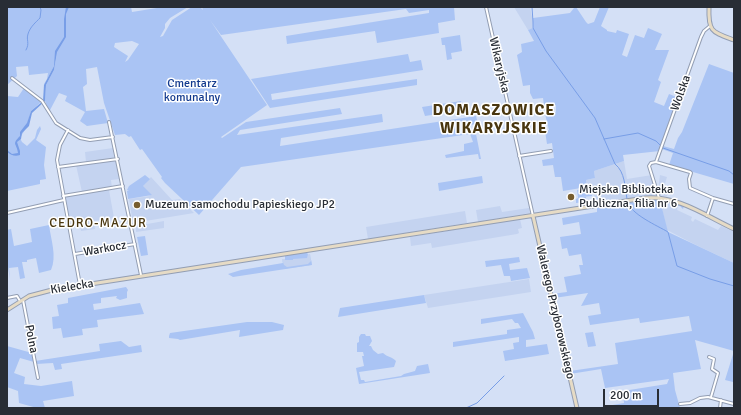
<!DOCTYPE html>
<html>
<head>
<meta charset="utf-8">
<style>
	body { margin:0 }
	#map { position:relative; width:741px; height:415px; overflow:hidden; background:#d4e0f6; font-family:Signika,sans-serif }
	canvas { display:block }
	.frame { position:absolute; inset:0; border:8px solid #282d35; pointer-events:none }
	.scale { position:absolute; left:603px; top:389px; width:56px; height:18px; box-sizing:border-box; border:2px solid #282d35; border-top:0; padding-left:5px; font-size:12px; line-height:14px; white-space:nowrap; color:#282d35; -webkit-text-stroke:3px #fff; paint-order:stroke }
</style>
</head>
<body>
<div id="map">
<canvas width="741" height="415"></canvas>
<div class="frame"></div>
<div class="scale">200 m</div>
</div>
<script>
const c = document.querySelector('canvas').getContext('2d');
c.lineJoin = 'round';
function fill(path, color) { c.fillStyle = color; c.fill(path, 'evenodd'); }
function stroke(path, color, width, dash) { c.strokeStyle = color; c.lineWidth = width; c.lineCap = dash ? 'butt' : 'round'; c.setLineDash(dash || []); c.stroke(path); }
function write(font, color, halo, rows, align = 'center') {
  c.font = font + ' Signika,sans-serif'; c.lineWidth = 3; c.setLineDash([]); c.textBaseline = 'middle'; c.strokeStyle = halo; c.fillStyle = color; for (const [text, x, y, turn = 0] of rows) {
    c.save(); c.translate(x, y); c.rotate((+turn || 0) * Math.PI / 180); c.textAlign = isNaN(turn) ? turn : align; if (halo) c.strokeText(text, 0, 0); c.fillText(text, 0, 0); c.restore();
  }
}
const built = new Path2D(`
	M514,7h16l3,15 -1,7 -4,1z
	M113,148l1,9 -1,1 -27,4 -1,-10z
	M113,160l3,2 3,17 -8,1 1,8 -30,4 -6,-27z
	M624,161l3,18 25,-4 6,20 -63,7 -2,-16 -6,1 -1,-7 9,-2 -1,-7z
	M660,175l7,2 -3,10 4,2 -1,7 -8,-1 -1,-5z
	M151,177l21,23 8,-1 14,14 -61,10 -4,-24 21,-3 -8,-9z
	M109,190l5,28 -20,3 1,8 -14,2 -1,-7 -10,2 -5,-29z
	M660,200l18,5 -1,5 15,7 -1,3 2,2 2,-3 23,11 3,-4 13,6v31l-40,-19 -27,-14z
	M500,206l2,6 27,-4 1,5 -52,9 -2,-12z
	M465,211l2,12 -99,16 -2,-12z
	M520,219l2,9 -4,1 1,4 -2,1 -85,14 -1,-5 -20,3 -1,-9z
	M164,221v7l-28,4v-6z
	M310,254l2,11 -28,4 -2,-10h4v-2z
	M529,279l2,13 -103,16 -4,-13z`);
const green = new Path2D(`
	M7,7h124l1,5 31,-5h25l-18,11 -5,6v4l-5,9 3,-1 9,-16 20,-13h8l3,3 -1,-3h252l1,13 -17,3 1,10 -62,10 -2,-12 -88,13 -1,-8 143,-23v-3l-20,3 -3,-4 -185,26 -11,-15 57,85 -46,32 1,1 24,-16 94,-14 2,6 -102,16 -3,5 145,-21 1,8 -102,16 -1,8 196,-30 2,8 -8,1 2,9h4l5,25h-2l-1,-5 -32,4 -1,-3 19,-4v-7l9,-2 -3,-8 -229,33 -42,48 -34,-32 -4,-5 1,-1 -20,-28 -2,1 -9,-14 -2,1 -4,-3 -10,1 -11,-32 -7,-36 -11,2 1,15 -4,3 3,24 18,-2 4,14 -21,3 -7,-5 5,-9 -20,-11 2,-5 -8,-3 -10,19 -4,-11 1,-16 8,-15 3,-18 -3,14 -10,19 -1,16 1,-17 3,-5 1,-6 -19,2 -1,-9 -12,1 1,9 -10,9zM132,41l7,3 -11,16 -3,2 3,-6 -14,-9 1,-4z
	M573,7h3l10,15 2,2 6,-2 6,-15h9l-8,19 6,4v1l9,2 1,-3 12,4 -7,21 5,2 8,-22 9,3 4,-10 14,6 -7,16h14l-11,30 3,2 -7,20 10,4 5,-12 10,4 -19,53 -37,4 1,6 -30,10 1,7 -9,2 1,7 -24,4 -2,-14h-6l-2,-12 -10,1 -1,-6 12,-2 -2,-15 -5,1 -2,-13 4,-1 -4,-16 11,-2v-7l-12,1 -1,-8 -10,1 -3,-6v-8l-7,1 -6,-31 5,-3 -1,-8 13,-3 -6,-11 5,-2v-10l37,-5 4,-5z
	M460,35l2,16 -11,2 1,6 -5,1 -2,-15h-3l-1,-7z
	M408,54l2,8 11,-2 2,10 -152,24 1,6 145,-21v6l-147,23 -19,-29z
	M709,64l25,9 -1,41 1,1v69l-65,-19 4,-12 -11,-4 1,-3 11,3 4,-11 4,-6z
	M24,88l17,14 -10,9 -5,17 -6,10 2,4 5,4 8,-8 2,-8 3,-4 1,3 -5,11 10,7 -2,18 2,14 -6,1v4l-33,7v-95l11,1z
	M461,101l2,9 -38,6 -3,-9z
	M145,175l5,4 -7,7 9,9 -24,4 -1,-8 2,-1h-2l2,-4z
	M482,176l1,7 -44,8 -1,-8z
	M591,187l1,9 -10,1h4v5l-10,1v-4l2,-1 -1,-8z
	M655,199l17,3 12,4 -1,3 -3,-3h-2v-1l-18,-5 8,32 66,31v115l-1,4 -8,-2 9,-29 -39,-11 6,29 -28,4 2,17 5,18h-85l29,-5 -1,-12 44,-7 2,-5 -64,9 -4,-19 -31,5v-3l48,-7 -3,-21 77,-12 -3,-15 -49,7 -1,-5 -49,7 -2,-9 13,-2 -2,-11 -18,3 7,-13 -34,5 -2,-4 15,-2 -3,-15 17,-3 -2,-9h4l-2,-11 -12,2 -2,-8 -5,1 -2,-12 21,-3 -2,-12 -16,3 -1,-7 35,-6v-5z
	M49,225c2,15 8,31 2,45l-12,3 -3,-15 -9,2v2h-5l3,16 -5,1 -2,-12 -9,1 1,12 -3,-20v-30l4,-1 3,17 18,-4 -2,-13z
	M145,236l3,19 -7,1 -4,-19z
	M306,252l2,2 -1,4 -14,1v1h-8v-4z
	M310,254l2,11 -79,12 -5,-3 13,-4 42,-7 -1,-4 2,6 3,2 21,-3 3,-3z
	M519,257l1,5 -11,2 1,6 17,-2 3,10 -19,3 -1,-5h-6l-3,-11 -15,2 -1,-6z
	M126,287l2,3 -1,2v6l-7,2 -4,-2 1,-2 -16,2v5l-8,1 1,6 46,-7 4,11 -47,6 1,7 -16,2 1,6 -20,3 -2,-10 -8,1 -1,-12 7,-1 -2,-11 11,-2v-5z
	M424,295l2,8 -88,14 2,-9z
	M523,313l10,19 2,7 -9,1v7l21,-3 2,10 -44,7 -2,-10 11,-2 -1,-6 6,-1v-5l-66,10v-5l54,-8v-4l14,-2 -3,-5h-3l-3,-4 -31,5v-5z
	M247,322h25l12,3 -1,5 -44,7 1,-7 -60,10 -2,-1 -9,-1v-2l1,-3z
	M593,332l3,14 -8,1 -3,-14z
	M361,334h4l1,2h4l2,5 -3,5h2l2,4 5,4 5,-1c4,4 10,4 13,8l-2,6 -35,5 2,8h3l1,2 36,-6 3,-2 11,-3 2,-5 11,-2 2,9 -71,11 -3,-16 8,-2 -2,-10h2l-1,-4h-6v-9l2,-1v-5z
	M121,341l8,6 12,-2 1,7 -81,12 1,5 -7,1 -2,-7 -17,1 -1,-3 65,-10 -1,-7z
	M7,346l25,7 2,9 -14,-4 -6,15 11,4 -1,7 17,2 31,-5 2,15 -31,5 2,7h-8l-18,-5 -1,-12 -11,-4z`);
const water = new Path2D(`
	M66,7h3l-3,7v23l-9,15 -3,18 -8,15 -1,16 -13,12 -3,13 -7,7 -1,6 -4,3 3,9v4c-5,2 -9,0 -13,-3v-2l5,4 6,-1c-1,-10 -7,-8 2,-17v-4l7,-9 4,-12 12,-10 1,-16 10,-19 1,-15 9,-14v-18z`);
const stream = new Path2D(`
	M532,7l1,15v6l13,23 49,67 20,46c10,8 10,23 12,35
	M26,50c4,-7 0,-10 2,-16 2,-7 8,-12 12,-16l1,-8 -1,-3
	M604,139l34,-6 18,8 7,7 66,23 5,4
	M628,202c2,12 30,24 40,30l9,34 33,13 24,7
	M466,408l11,-5 27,-27`);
const street = new Path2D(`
	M486,7l47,209
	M12,78l30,23 14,22 24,15 10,2 23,-3
	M109,122l32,153
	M68,130l-8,15 -3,15 23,125
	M519,156l32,-5
	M656,162l45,-125 3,-6 6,-5
	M58,167l60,-8
	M63,196l60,-10
	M659,198l-10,-32 2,-3 5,-1 34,10 1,1 -2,6 1,9 23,10 21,6
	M7,213l57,-13
	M707,216l6,-18
	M75,254l60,-10
	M7,298l10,-2 3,5
	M23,300l15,78
	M709,357l5,2 -2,10 6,4 -7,24
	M680,404l10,-1 10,-5 8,-1 26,7
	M720,408l1,-8`);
const secondary = new Path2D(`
	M709,7c-1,25 3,25 25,33
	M533,216l44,192
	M7,310l22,-14 23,-6 593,-92c32,-3 61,18 89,31`);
const markers = [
	[571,197,4,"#775d2f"],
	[137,205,4,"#775d2f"]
];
const streetNames = [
	["Wikaryjska",499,65,77],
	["Wolska",681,93,-70],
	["Warkocz",105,249,-10],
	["Kielecka",72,287,-9],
	["Walerego Przyborowskiego",555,312,77],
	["Polna",31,339,79]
];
const parkNames = [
	["Cmentarz",192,84],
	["komunalny",192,98]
];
const poiNames = [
	["Miejska Biblioteka",579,190],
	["Publiczna, filia nr 6",579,204],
	["Muzeum samochodu Papieskiego JP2",145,205]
];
const neighbourhoodNames = [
	["CEDRO-MAZUR",98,224]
];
const districtNames = [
	["DOMASZOWICE",494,111],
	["WIKARYJSKIE",494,129]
];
fill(built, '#c4d3f0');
fill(green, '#aac4f4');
fill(water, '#789ee7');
stroke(stream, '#789ee7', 1);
stroke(street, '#939eb3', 4);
stroke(secondary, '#939eb3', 5);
stroke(street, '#fff', 2);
stroke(secondary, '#e6dbc5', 3);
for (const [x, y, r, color] of markers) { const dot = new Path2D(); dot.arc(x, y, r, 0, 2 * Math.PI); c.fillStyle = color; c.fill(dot); stroke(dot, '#fff', 1.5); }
write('12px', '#282d35', '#fff', streetNames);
write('12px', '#133a8e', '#fff', parkNames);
write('12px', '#282d35', '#fff', poiNames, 'left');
c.letterSpacing = '1px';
write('13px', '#49360f', '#fff', neighbourhoodNames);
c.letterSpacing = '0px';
c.letterSpacing = '1px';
write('bold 16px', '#49360f', '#fff', districtNames);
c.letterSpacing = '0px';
</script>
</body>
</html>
